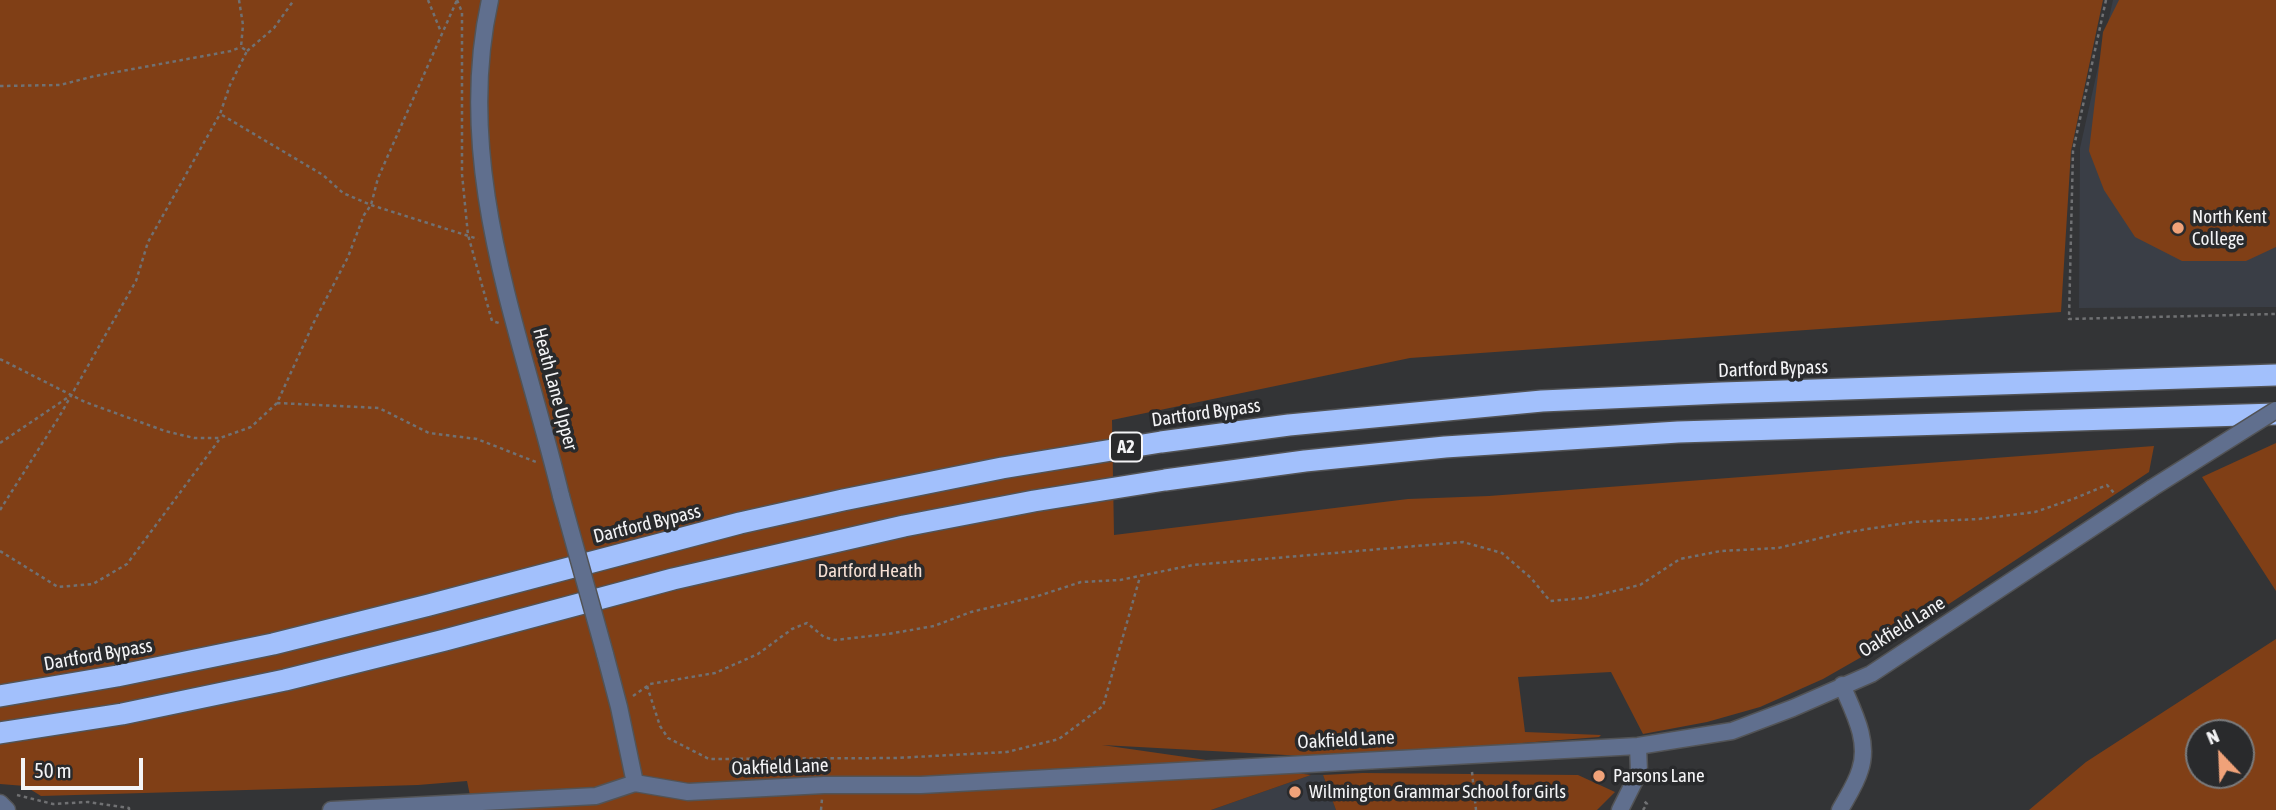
<!DOCTYPE html>
<html>
<head>
<meta charset="utf-8">
<style>
	body { margin:0 }
	#map { position:relative; width:2276px; height:810px; overflow:hidden; background:#333436; font-family:"Asap Condensed",sans-serif }
	canvas { display:block }
	.north { position:absolute; left:2185px; top:719px; width:70px; height:70px; box-sizing:border-box; background:#292a2c; border:2px solid #7a7b7d; border-radius:50%; rotate:337deg; font-size:19px; font-weight:700; line-height:28px; text-align:center; color:#f4f4f6 }
	.north::after { content:''; display:block; margin:auto; width:24px; height:32px; background:#f0a279; clip-path:polygon(50% 0,100% 100%,50% 72%,0 100%) }
	.scale { position:absolute; left:21px; top:758px; width:122px; height:32px; box-sizing:border-box; border:4px solid #f4f4f6; border-top:0; padding-left:9px; font-size:21px; line-height:24px; white-space:nowrap; color:#f4f4f6; -webkit-text-stroke:5px #292a2c; paint-order:stroke }
</style>
</head>
<body>
<div id="map">
<canvas width="2276" height="810"></canvas>
<div class="north">N</div>
<div class="scale">50 m</div>
</div>
<script>
const c = document.querySelector('canvas').getContext('2d');
c.lineJoin = 'round';
function fill(path, color) { c.fillStyle = color; c.fill(path, 'evenodd'); }
function stroke(path, color, width, dash) { c.strokeStyle = color; c.lineWidth = width; c.lineCap = dash ? 'butt' : 'round'; c.setLineDash(dash || []); c.stroke(path); }
function write(font, color, halo, rows, align = 'center') {
  c.font = font + ' "Asap Condensed",sans-serif'; c.lineWidth = 7; c.setLineDash([]); c.textBaseline = 'middle'; c.strokeStyle = halo; c.fillStyle = color; for (const [text, x, y, turn = 0] of rows) {
    c.save(); c.translate(x, y); c.rotate((+turn || 0) * Math.PI / 180); c.textAlign = isNaN(turn) ? turn : align; if (halo) c.strokeText(text, 0, 0); c.fillText(text, 0, 0); c.restore();
  }
}
const built = new Path2D(`
	M2113,0h163v307l-197,1 1,-160z
	M1311,775h12l13,35h-125z`);
const green = new Path2D(`
	M0,0h2103l-32,151 -10,161 -651,46 -298,62 2,115 294,-36 81,-3 665,-50 -5,26 -235,155 -91,52 -63,28 -53,15 -64,12 -32,-62 -93,5 7,55 76,3 -2,2 -180,14 -115,5 -202,-11 209,30 -100,35h-738l-6,-29 -49,4 -377,11 -16,-10 -25,-2z
	M2119,0h157v247l-30,14h-64l-47,-24 -31,-47 -15,-39 14,-119z
	M2276,443v148l-74,-114z
	M2276,639v171h-247l57,-48zM2199,733h42v42h-42z
	M1363,773l215,2 37,17 -18,18h-261l-13,-35z`);
const path = new Path2D(`
	M428,0l13,32
	M457,0l5,12v162l6,61 24,86 7,2
	M2106,0l-33,151 -4,168 207,-5
	M247,51l27,-23 20,-28
	M0,86l60,-1 35,-9 136,-25 10,-4
	M222,115l101,60 20,18 28,12 107,34
	M0,359l85,43 80,29 29,7h26l31,-11 26,-24 37,-81 34,-65 16,-42 7,-10 7,-27 79,-178
	M277,403l102,5 50,25 48,6 59,23
	M0,443l70,-47
	M0,510l59,-93 77,-136 12,-39 72,-128 10,-29 17,-34 -6,-4 2,-22 -4,-25
	M0,551l58,36 35,-3 34,-20 92,-124
	M647,686l13,40 8,12 41,21 187,-1 111,-6 52,-13 44,-33 37,-129
	M633,696l17,-12 65,-11 43,-19 34,-25 15,-6 17,14 11,3 53,-6 46,-8 37,-14 67,-16 43,-14 39,-2 73,-15 270,-23 39,11 29,25 19,23 35,-3 55,-13 40,-26 41,-8 57,-3 64,-15 71,-11 66,-3 56,-7 38,-13 34,-14 7,8
	M1472,772l4,38
	M17,795l36,9 35,-2 41,6v2
	M821,810l1,-11
	M1643,810l4,-6 -3,-3`);
const minor = new Path2D(`
	M490,0c-38,169 32,334 71,496
	M605,654l14,53 16,76
	M0,803l7,7
	M331,810l265,-14 39,-13 53,9 136,-7h97l717,-39 94,-15 61,-23 78,-34 281,-186
	M1620,810l19,-38 -1,-26
	M1840,810c7,-13 16,-26 20,-40 10,-29 -7,-59 -18,-85`);
const highway = new Path2D(`
	M0,696l117,-20 156,-32 156,-39 311,-82 103,-23 159,-32 159,-26 128,-17 253,-24 180,-8 554,-18
	M0,733l122,-19 163,-34 160,-40 228,-61 231,-53 130,-25 131,-21 140,-19 140,-14 233,-15 598,-18`);
const minorBridge = new Path2D(`
	M2152,488l124,-78
	M561,496l44,158`);
const markers = [
	[2178,228,7,"#f0a279"],
	[1599,776,7,"#f0a279"],
	[1295,792,7,"#f0a279"]
];
const shields = [
	[1126,447,32]
];
const shieldNames = [
	["A2",1126,447]
];
const poiNames = [
	["North Kent",2192,217],
	["College",2192,239],
	["Parsons Lane",1613,776],
	["Wilmington Grammar School for Girls",1309,792]
];
const streetNames = [
	["Dartford Bypass",1773,369,-2],
	["Heath Lane Upper",555,389,75],
	["Dartford Bypass",1206,413,-8],
	["Dartford Bypass",647,524,-14],
	["Oakfield Lane",1902,627,-32],
	["Dartford Bypass",98,655,-10],
	["Oakfield Lane",1346,740,-3],
	["Oakfield Lane",780,767,-2]
];
const parkNames = [
	["Dartford Heath",870,571]
];
fill(built, '#3a3e46');
fill(green, '#803f16');
stroke(minor, '#525355', 19);
stroke(highway, '#525355', 24);
stroke(path, '#707173', 2.5, [3.5, 3.5]);
stroke(minor, '#606f8e', 16);
stroke(highway, '#a2c0fc', 21);
stroke(minorBridge, '#525355', 19, []);
stroke(minorBridge, '#606f8e', 16);
for (const [x, y, r, color] of markers) { const dot = new Path2D(); dot.arc(x, y, r, 0, 2 * Math.PI); c.fillStyle = color; c.fill(dot); stroke(dot, '#292a2c', 2.5); }
for (const [x, y, w] of shields) { const box = new Path2D(); box.roundRect(x - w / 2, y - 14.5, w, 29, 5); c.fillStyle = '#292a2c'; c.fill(box); stroke(box, '#f4f4f6', 2); }
write('bold 18px', '#f4f4f6', null, shieldNames);
write('19px', '#f4f4f6', '#292a2c', poiNames, 'left');
write('19px', '#f4f4f6', '#292a2c', streetNames);
write('19px', '#f5dfd3', '#292a2c', parkNames);
</script>
</body>
</html>
